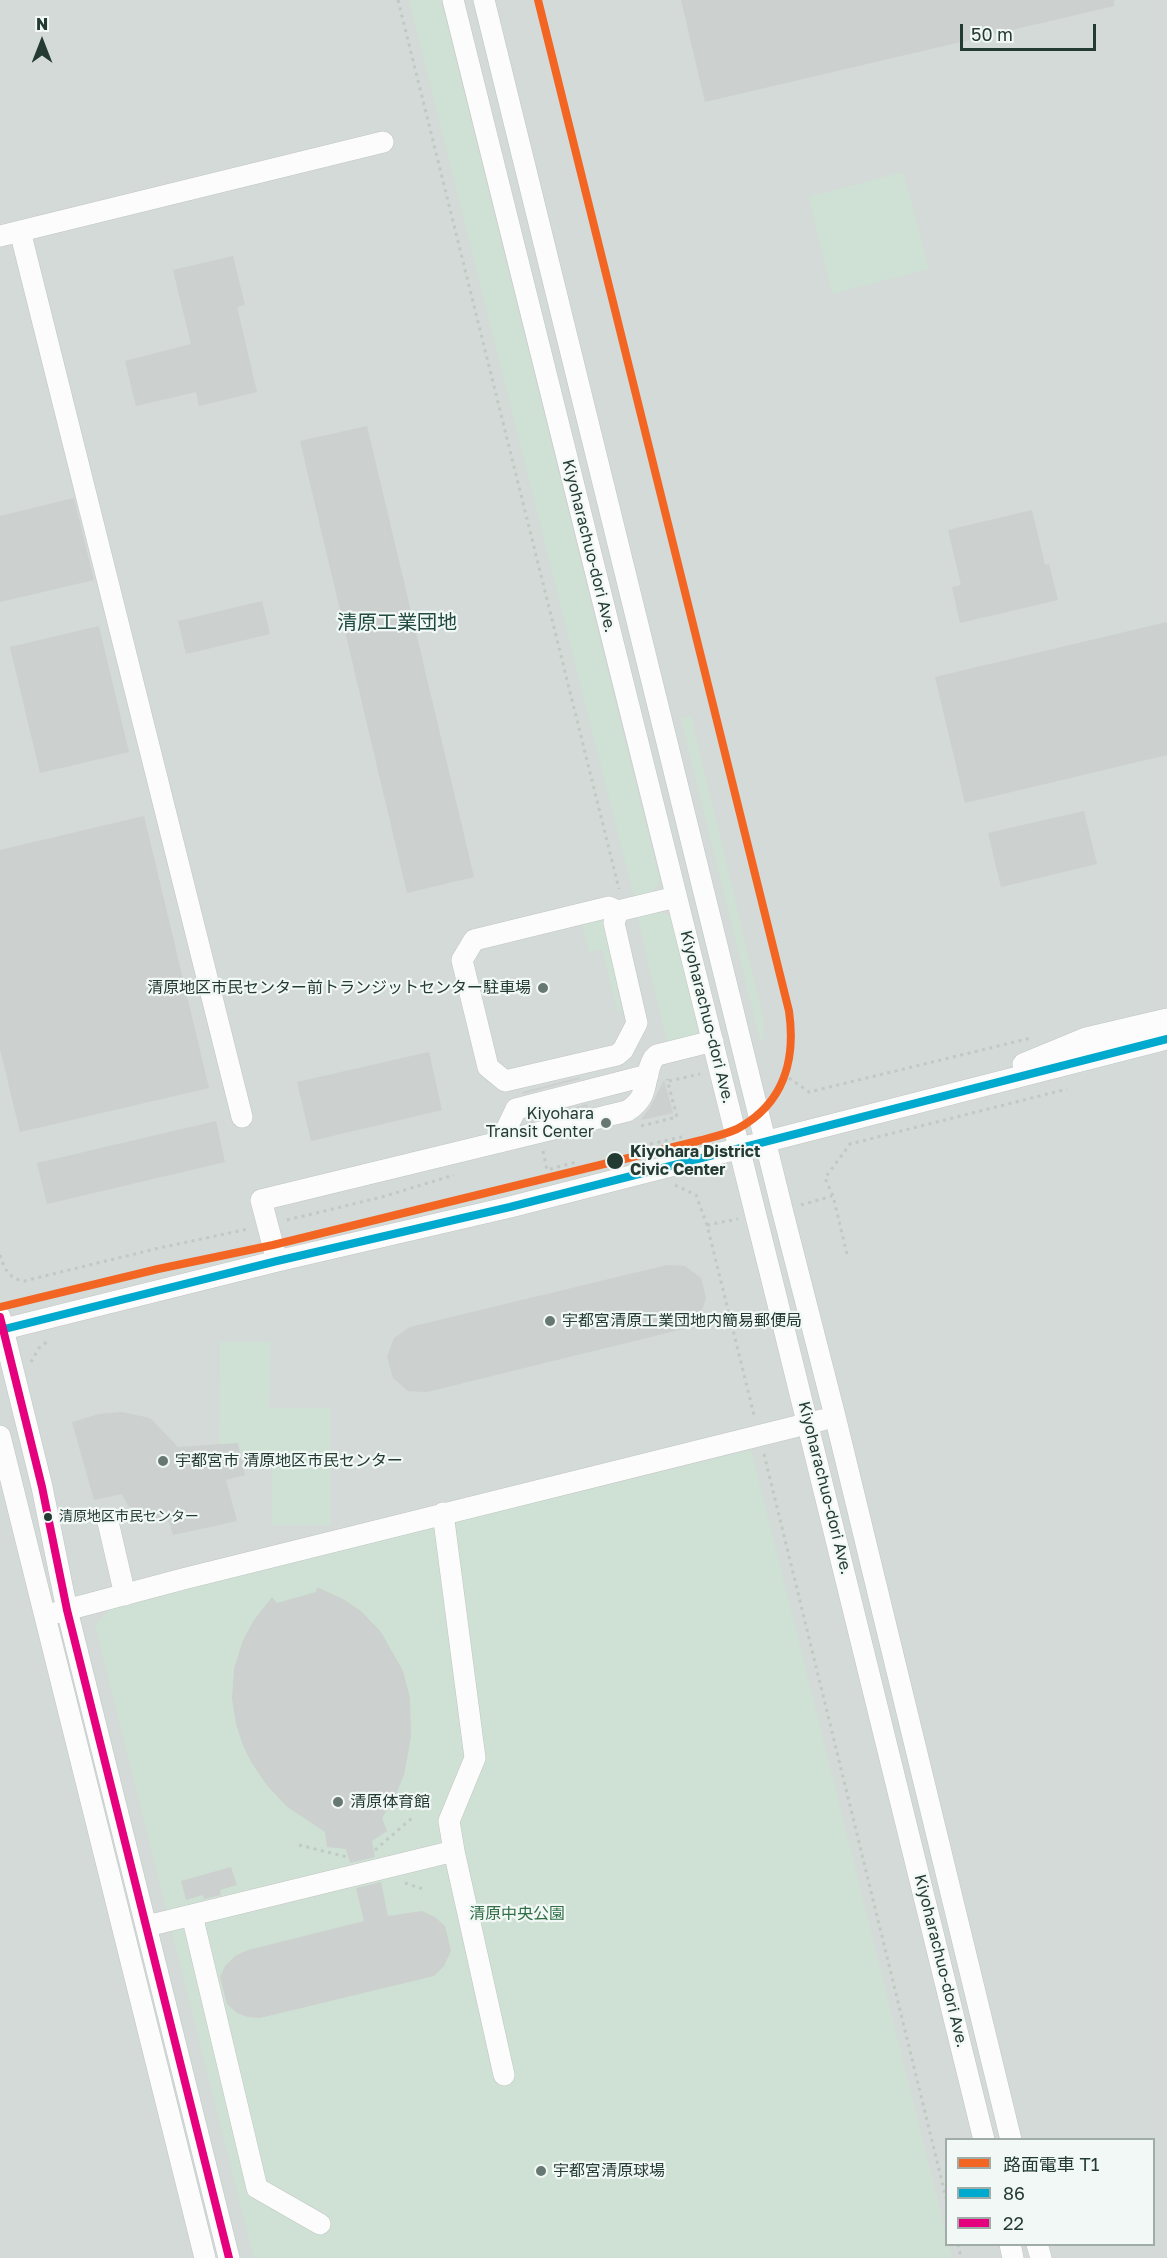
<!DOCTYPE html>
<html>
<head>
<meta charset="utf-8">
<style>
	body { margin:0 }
	#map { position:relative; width:1167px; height:2258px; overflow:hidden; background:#e4e9e7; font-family:"Golos Text","Noto Sans JP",sans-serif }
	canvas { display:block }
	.legend { position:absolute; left:945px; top:2138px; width:210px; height:108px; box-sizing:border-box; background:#f2f8f5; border:2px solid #a0aca8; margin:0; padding:8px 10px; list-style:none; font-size:18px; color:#243b34 }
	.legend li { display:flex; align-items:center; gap:12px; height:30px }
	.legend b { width:30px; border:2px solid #a0aca8 }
	.north { position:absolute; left:12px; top:12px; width:60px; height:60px; -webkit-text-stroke:4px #f2f8f5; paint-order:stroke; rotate:0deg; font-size:16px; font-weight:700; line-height:24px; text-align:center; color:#243b34 }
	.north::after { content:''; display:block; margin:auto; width:21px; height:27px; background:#243b34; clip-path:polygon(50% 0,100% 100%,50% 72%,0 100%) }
	.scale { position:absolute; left:960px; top:24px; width:136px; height:27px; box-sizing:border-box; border:3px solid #243b34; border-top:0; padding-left:8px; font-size:18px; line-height:21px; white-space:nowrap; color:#243b34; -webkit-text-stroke:4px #f2f8f5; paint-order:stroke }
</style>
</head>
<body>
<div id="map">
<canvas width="1167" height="2258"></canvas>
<ul class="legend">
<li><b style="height:8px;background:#f26522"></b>路面電車 T1</li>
<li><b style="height:8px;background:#00a9ce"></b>86</li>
<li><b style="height:8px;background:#e5007d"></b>22</li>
</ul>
<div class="north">N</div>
<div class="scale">50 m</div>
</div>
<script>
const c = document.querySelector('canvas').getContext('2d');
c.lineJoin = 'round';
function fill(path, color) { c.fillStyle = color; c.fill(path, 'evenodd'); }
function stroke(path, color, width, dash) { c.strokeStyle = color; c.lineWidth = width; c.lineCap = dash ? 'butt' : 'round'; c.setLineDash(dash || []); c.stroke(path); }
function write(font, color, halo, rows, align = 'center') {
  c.font = font + ' "Golos Text","Noto Sans JP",sans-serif'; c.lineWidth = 4.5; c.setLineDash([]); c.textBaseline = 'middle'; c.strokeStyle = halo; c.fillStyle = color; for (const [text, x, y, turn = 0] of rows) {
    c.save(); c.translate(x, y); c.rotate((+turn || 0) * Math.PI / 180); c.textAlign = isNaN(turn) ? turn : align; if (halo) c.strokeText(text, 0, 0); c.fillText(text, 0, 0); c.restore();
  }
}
const built = new Path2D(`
	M0,0h1167v2258h-1167zM946,2140h208v104h-208z`);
const green = new Path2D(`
	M409,0h32l219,881 -8,11 -18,5z
	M903,172l26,97 -97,25 -23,-97z
	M691,716l73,305 -1,19h-3l-79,-322z
	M655,910l16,6 30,123 -33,8 -31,-132z
	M607,914l14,59 -4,17 5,19 -4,4 -16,-64 -13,3 -8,-32z
	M220,1342h50l-1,66h62v117h-59v-73h-53z
	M751,1450l195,783v11l3,1 4,13h-699l-159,-632 18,-20z`);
const building = new Path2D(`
	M681,0h433v6l-409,96z
	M233,256l12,49 -8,2 20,85 -58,14 -3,-14 -60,14 -11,-45 66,-17 -18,-74z
	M367,426l107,451 -67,16 -107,-452z
	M74,498l20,82 -94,22v-86z
	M1032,510l13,55 4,-1 9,36 -98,23 -8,-36 9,-2 -13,-55z
	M262,601l8,33 -84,20 -8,-33z
	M1167,622v133l-202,48 -30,-126z
	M99,626l30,126 -89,21 -30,-126z
	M1084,811l13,53 -96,23 -13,-54z
	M144,816l65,272 -189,44 -20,-83v-199z
	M429,1052l13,58 -131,31 -14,-59z
	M580,1077v2l-57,15 -1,-2z
	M664,1080l9,33 -32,7 10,-14z
	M587,1104l1,3 -59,15 -1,-3z
	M216,1121l9,41 -178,42 -10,-41z
	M667,1265l18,1 16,12 5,20 -7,21 -16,10 -256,63 -19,-1 -15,-13 -6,-21 7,-19 16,-11z
	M122,1412l28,6 28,29 60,-4 7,32 -19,5 11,41 -64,14 -4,-13 -22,-2 -11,-6 -9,-10 -5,-10 -28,6 -22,-78 27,-8z
	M317,1587l26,12 18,12 20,21 22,39 7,27 1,39 -7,38 -10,24 -12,19 5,13 -15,10 3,16 -25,6 -4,-14 -19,-2 -2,-15 -39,-26 -20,-22 -15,-22 -9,-19 -6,-19 -4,-25 2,-30 9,-29 11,-20 18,-23 5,6 39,-11z
	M231,1867l6,18 -17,5 1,5 -17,4 -1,-4 -17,5 -5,-19z
	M381,1882l7,34 34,-5 13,6 10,9 6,25 -7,15 -10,10 -174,42 -12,-1 -11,-4 -10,-9 -7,-27 5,-11 10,-10 13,-6 116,-29 -8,-33z`);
const path = new Path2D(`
	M398,0l221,889
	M789,1078l20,14 222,-54
	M669,1081l31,-7
	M641,1126l36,-9 -10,-38
	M650,1144l32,-7
	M543,1151l4,19 29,-8
	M675,1185l21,10 11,30 48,194
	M801,1205l31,-9
	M287,1220l95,-23 72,-22
	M707,1225l31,-6
	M847,1254l-14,-58 -8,-18 25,-34 217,-55
	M0,1255c4,13 9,24 24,26l135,-33 89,-19
	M31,1362l8,-14 10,-8
	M764,1454l182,744
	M299,1845l48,12
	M375,1850l37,-32
	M405,1883l21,7
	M958,2244l3,14`);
const minor = new Path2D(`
	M453,0c177,713 357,1426 531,2140
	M484,0l298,1209 53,207 176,724
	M20,231l222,886
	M0,236l383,-94
	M618,911l-4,12 23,100 -14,27 -6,5 -112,26 -17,-14 -26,-107 12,-20 135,-33 9,4 58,-14
	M1023,1064l63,-26 81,-19
	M500,1142l16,-33 132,-34
	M277,1261l-16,-61 366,-89c24,-15 15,-31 26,-52l4,-4 56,-14
	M0,1317l42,170 25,123 162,648
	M0,1330l277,-69 233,-54 657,-168
	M0,1436l205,822
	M443,1513l32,245 -26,63 5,30 50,224
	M108,1522l17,73
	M55,1613l128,-34 639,-159
	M192,1915l65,273 63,36
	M147,1926l307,-75
	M1010,2244l3,14
	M1037,2244l4,14`);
const bus1 = new Path2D(`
	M0,1330l277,-69 233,-54 657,-168`);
const bus2 = new Path2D(`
	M0,1317l42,170 25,123 162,648`);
const tram1 = new Path2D(`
	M0,1307l158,-38 115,-24 429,-105c11,-3 24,-6 35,-11 47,-25 59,-69 52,-118l-251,-1011`);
const markers = [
	[543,988,6,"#677873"],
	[606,1123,6,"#677873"],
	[615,1161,9,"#243b34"],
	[550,1321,6,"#677873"],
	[163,1461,6,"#677873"],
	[48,1517,5,"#243b34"],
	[338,1802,6,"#677873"],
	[541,2171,6,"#677873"]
];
const busNames = [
	["清原地区市民センター",59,1517]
];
const streetNames = [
	["Kiyoharachuo-dori Ave.",589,546,76],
	["Kiyoharachuo-dori Ave.",707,1017,76],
	["Kiyoharachuo-dori Ave.",825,1488,76],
	["Kiyoharachuo-dori Ave.",941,1961,76]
];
const poiNames = [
	["清原地区市民センター前トランジットセンター駐車場",531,988,"right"],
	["Kiyohara",594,1114,"right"],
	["Transit Center",594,1132,"right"],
	["宇都宮清原工業団地内簡易郵便局",562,1321],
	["宇都宮市 清原地区市民センター",175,1461],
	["清原体育館",350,1802],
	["宇都宮清原球場",553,2171]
];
const stopNames = [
	["Kiyohara District",630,1152],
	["Civic Center",630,1170]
];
const parkNames = [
	["清原中央公園",517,1914]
];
const quarterNames = [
	["清原工業団地",397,623]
];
fill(built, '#d3dad7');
fill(green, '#cfe1d4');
fill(building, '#ccd0ce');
stroke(minor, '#c1c6c4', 22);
stroke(path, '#c1c9c5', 3, [3, 4.5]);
stroke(minor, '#fbfcfb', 21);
stroke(bus1, '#00a9ce', 8);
stroke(bus2, '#e5007d', 8);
stroke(tram1, '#f26522', 8);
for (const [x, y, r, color] of markers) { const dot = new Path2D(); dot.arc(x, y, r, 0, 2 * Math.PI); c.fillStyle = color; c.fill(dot); stroke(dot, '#f2f8f5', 2); }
write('14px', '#243b34', '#f2f8f5', busNames, 'left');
write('16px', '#243b34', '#f2f8f5', streetNames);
write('16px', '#243b34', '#f2f8f5', poiNames, 'left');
write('bold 16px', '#243b34', '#f2f8f5', stopNames, 'left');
write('16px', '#316f47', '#f2f8f5', parkNames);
write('20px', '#214b40', '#f2f8f5', quarterNames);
</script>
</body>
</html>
